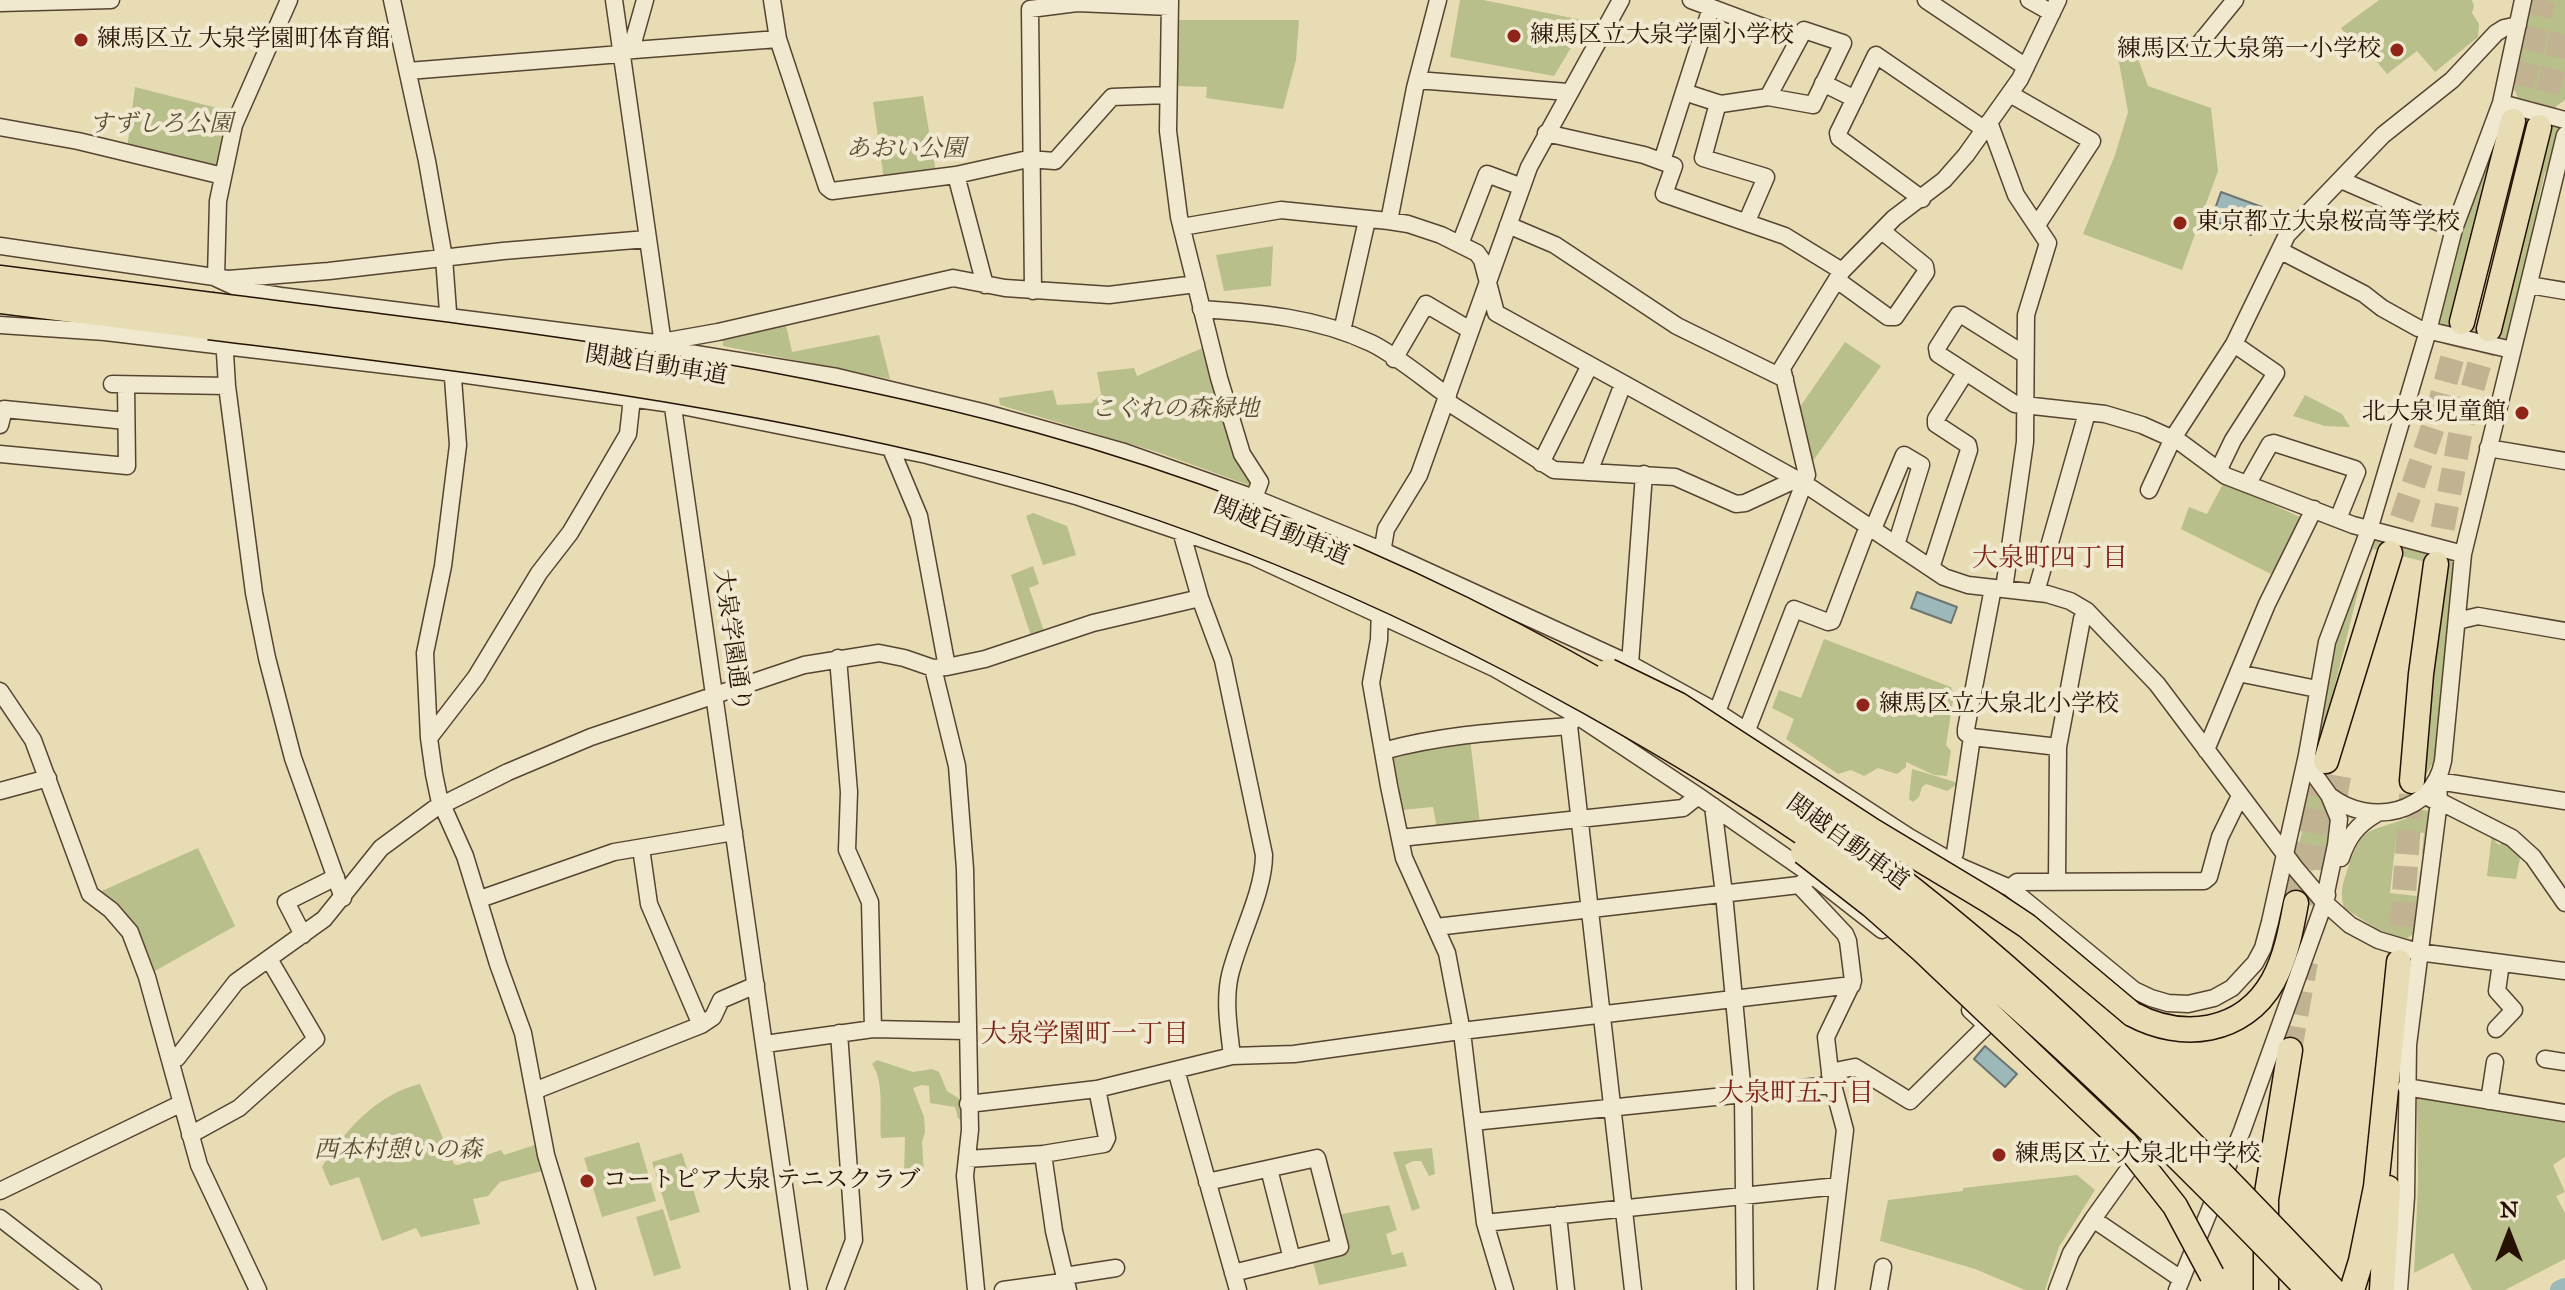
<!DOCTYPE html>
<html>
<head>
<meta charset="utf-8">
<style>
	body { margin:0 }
	#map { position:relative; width:2565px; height:1290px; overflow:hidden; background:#e8dcb5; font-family:"IM FELL Great Primer",serif }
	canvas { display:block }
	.north { position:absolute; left:2469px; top:1194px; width:80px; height:80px; -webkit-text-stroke:6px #f0e8cf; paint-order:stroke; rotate:0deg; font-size:22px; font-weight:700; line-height:32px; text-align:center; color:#261103 }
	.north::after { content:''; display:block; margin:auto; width:28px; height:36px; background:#261103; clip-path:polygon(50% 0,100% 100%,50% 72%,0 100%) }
</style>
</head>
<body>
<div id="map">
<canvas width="2565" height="1290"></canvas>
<div class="north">N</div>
</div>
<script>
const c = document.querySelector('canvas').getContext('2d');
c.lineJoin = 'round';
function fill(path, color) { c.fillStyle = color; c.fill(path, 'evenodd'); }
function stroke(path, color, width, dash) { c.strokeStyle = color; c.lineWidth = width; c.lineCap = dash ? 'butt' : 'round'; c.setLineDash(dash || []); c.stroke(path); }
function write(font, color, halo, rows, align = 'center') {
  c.font = font + ' "IM FELL Great Primer","Noto Serif JP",serif'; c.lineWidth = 8; c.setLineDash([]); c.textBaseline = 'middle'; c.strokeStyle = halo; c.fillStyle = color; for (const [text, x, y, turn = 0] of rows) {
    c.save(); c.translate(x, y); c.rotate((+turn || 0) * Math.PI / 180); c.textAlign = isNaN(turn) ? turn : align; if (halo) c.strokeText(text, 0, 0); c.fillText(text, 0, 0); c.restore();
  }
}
const green = new Path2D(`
	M1460,0h23l104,21 -33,55 -104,-19z
	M2379,0h93l2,6 -2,7 7,11 -1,13 -43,35 -18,-21 -30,23 -14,-17 -7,5 -25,-34z
	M2528,0h37v100l-10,7 -37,-9 -4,-9z
	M1179,20h120l-3,40 -13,49 -77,-11 1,-11 -32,-1v-62z
	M2137,56l11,30 63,22 7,63 -36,99 -99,-36 32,-79 13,-43 -10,-55z
	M135,87l98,25 -14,53 -6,3 -86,-19z
	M923,96l13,76 -52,8 -11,-78z
	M2507,113l51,12 3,5 -9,37 -7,5 -7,30 4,2 -35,136 -3,1 -62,-14 -5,-5 11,-49h4l4,-11 -5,-6 15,-47zM2507,119l32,8 -40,204 -37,-9z
	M1273,246l-2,40 -47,5 -8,-36z
	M786,325l6,27 87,-17 11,44 -167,-33v-6z
	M1845,342l36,24 -71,99 -13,-54z
	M1205,347l47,135 -1,4 -94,-34 -157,-47 -1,-7 54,-8 4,15 34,-2 10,-9 -4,-22 37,-4 3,8z
	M2305,395l37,19 8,13 -25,-1 -32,-10z
	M2224,482l78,36 -29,57 -92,-46 8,-22 18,7z
	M1033,513l34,13 9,29 -33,10 -17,-49z
	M2372,539l82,20 1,3 -20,197 -13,23h-2l26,-215 -73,-18 -9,18 -43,175 -6,-1 16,-91z
	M1033,566l6,18 -10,4 15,43 -13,5 -20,-61z
	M1824,639l127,48 3,7 -8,51 5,6 -4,25 -13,-1 -28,-13v5l-9,7 -19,-6 -14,8 -13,-6 -13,4 -52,-35 8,-20 -22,-11 7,-18 22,8z
	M1470,739l10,84 -43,5 -4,-21 -31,3 -12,-53z
	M1912,769l43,13 1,3 -9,6 -21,-7 -4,3 -3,10 -6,5 -4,-3z
	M2310,777l26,42 -12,49 -13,3 -14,-20 5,-19 -4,-2z
	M2423,810l6,1 3,5 -4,38 -6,-1 2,-20 -27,-3 -7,63 27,3 3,-25h6l-8,59 -13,10 -28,-11 -33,-21c-4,-15 -2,-23 3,-37 16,-46 17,-37 58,-52 7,-3 12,-6 18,-9z
	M2492,834l5,3 -2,5 5,3 2,-5 19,13 -5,26 -29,-3z
	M198,848l37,78 -82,46 -58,-78z
	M877,1060l36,12 19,-3 7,3 8,19 16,10v22l-5,-5 -3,-11 -25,-4 -1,-17 -7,-1 -9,3 11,29 1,15 -3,10 2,32h-20l1,-37 -24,1c-2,-22 4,-56 -9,-74z
	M420,1084l34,80 4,1 43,-15 3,5 37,-12 5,27 -46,12 -12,14 -15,3 7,25 -59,13 -5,-9 -34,13 -23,-64 -29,9 -8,-19c22,-36 55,-73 98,-83z
	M2419,1095l146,23v39l-12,8 12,27 -9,4 9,17v46l-60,31h-33l-19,-37 -39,20 4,-90 -1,-84z
	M639,1142l17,59 -54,16 -18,-59z
	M1432,1148l3,26 -6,2 -8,-15h-8l-8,4 15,43 -8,3 -19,-59z
	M682,1153l18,59 -30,9 -18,-59z
	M2077,1175l18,15 -36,57 -14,43h-20l-50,-21 -95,-28 8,-41 75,-9v-3z
	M1389,1205l8,25 -11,4 6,21 11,-3 4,14 -88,19 -7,-27 29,-8 -4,-35z
	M663,1209l18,59 -27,8 -18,-59z`);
const water = new Path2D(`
	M2221,192l41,15 -11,28 -40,-15z
	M1917,592l40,15 -6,16 -40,-15z
	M1985,1046l32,28 -12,13 -31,-28z`);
const river = new Path2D(`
	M2560,1290l5,-2`);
const highwayTunnel = new Path2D(`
	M2513,121l31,-121
	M2539,127l26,-105
	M2390,553l45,-132 27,-99
	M2436,564l25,-134 28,-101
	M2296,903l29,-138
	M2316,906l25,-141
	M2399,962l13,-179
	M2290,1050l16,-88`);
const minor = new Path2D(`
	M392,0l35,161 17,97 14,187 -15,121 -18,87 4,85 5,36 5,24 26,58 33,108 25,69 23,122 41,135
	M614,0l50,351
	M772,0l6,39
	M1170,0l-2,131 11,86 40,161 23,76 18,28 -6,16
	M1691,0l107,40
	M1926,0l100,67
	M2029,0l23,13
	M0,3l111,-3
	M2195,49l40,-49
	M631,50l14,-50
	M621,51l157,-12 49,148 5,4 124,-16 29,110
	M408,71l213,-17
	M1417,80l151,12
	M1823,83l32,16
	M1684,92l27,-84
	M2010,94l82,47 -55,84
	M1718,103l-15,55 63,19 -19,44
	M2501,103l64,17
	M1989,122l27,73 32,48 -22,72 -1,127 -21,147
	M0,127l78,14 145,35
	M1546,133l98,22 30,11 -10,28 121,42 57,35
	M1662,161l22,-69 37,12 47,-7 45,8 30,-62 -39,-13 -36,67
	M956,175l72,-16 27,2 57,-64 56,-2
	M2341,180l113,49
	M1922,199l-83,-61 -1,-5 38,-78 108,74
	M1389,221l26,-133 23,-88
	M1508,225l47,20 122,81 108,53
	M1182,227l99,-17 108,11 19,3 33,11 36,18 5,7 14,53 309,171 139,93 24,8 79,9 23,7 17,10 70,73 139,185 28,33 26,23 28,15 40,12 147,19
	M1460,244l27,-70 35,13
	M0,246l228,33 101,-8 174,-20 144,-12
	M2281,251l83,43 18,14 36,20 94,22
	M216,278l26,12 39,6 375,47 62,-11 235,-54 52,10 104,7 87,-11
	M216,278l2,-77 16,-76 55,-125
	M1837,280l51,37h7l31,-45 -1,-6 -43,-35
	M2529,285l36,6
	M1033,291l-3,-282 47,-6 93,4
	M1201,309c59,4 115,8 170,34 25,12 53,36 77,53
	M0,325l105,7 348,41 219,31 255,51 149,41 176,60 244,113 80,46 122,81 115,80 69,54
	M1342,331l25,-111
	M224,337l3,49 27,207 13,65 26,100 50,140
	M663,343l8,7 166,27 145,35 142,40 130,46 127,52 249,114 87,48 192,125 52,30 49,21 124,102 17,8 17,5 20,1 26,-6 18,-10 23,-25 8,-15 7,-26 37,-167
	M2024,354l-62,-39h-4l-21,33 1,6 77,50 90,10 37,11 38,17 46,34 127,49 110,29
	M1394,359l32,-55 44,26
	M112,384l115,2
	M671,393l128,897
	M1446,401l108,69 121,7 61,27 9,-1 52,-24
	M0,425l4,-16 122,12
	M2488,448l77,13
	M891,449l28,67 28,151
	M0,454l127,12 -1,-81
	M1541,463l49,-98
	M2219,469l14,-29 43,-67 -42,-29
	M1589,472l34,-88
	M2248,483l22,-39 4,-1 81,26 2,3 -19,47
	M2149,490l24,-52 61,-94 53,-109 96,-100 69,-55 44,-47 8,-5 14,-3
	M1873,529l31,-74 17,10 -25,80
	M1181,531l19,67 23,62 41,195c0,37 -25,82 -34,120 -6,26 -1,55 2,81
	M1381,559l5,-30 33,-54 110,-308 92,-167
	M1931,568l38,-118 -1,-5 -32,-21v-5l29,-46
	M2036,592l51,-179
	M1380,607l-1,33 -8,43 18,103 15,72 43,95 15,79 23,191 20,67
	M2457,621l21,-5 87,15
	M838,658l11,134 -2,58 23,52 3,127
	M1630,664l14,-190
	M933,668l24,98 8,103 5,261 -5,46 11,114
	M2238,673l79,16
	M0,691l33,49 57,154 21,16 19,22 17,45 52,188 59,125
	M1717,712l90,-237 -25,-107 60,-97 52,-53 50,-38 22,-25 54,-76 38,-79
	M1576,715l-7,11 64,564
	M1747,730l47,-121 34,13 4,-1 36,-95
	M1972,737l86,10
	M429,738l47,-61 63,-104 31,-40 16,-27 42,-72 4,-36
	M2206,750l61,-146 47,-95
	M1383,751c62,-17 123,-20 186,-25
	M0,791l48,-13
	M2330,796c40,31 103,18 113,-35l20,-207 102,-419
	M2431,799l8,2 73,37 21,19 32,46
	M1713,806l11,88 19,200 2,196
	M1400,838l283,-30 15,-12
	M641,848l8,56 52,121
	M2341,858c7,-21 16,-33 35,-44
	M1951,860l4,-7 17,-116 -6,-4v-4l27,-141
	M2057,882l1,-135 24,-128 5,-8
	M1799,885l46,49 3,7 5,40 -27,56 4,35 25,-5 55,34 74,-73 -1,-6 -13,-12
	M2010,888l7,-6 187,-1 5,-4 11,-40 20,-41
	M480,899l134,-47 120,-20
	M2324,902l12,-57 3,-26 -10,-24 -15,-21 -7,-19 20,-113 42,-112 59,-199 26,-102 47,-126 22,-103
	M1436,927l363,-42 8,-5
	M303,935l-17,-33 50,-25
	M2496,1029l18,-19 -17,-19 4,-28
	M765,1044l108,-15 93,2
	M2545,1059l20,3
	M171,1060l6,-2 59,-76 88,-63 57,-71 53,-39 74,-37 83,-35 213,-72 75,-12 25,5 29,10 14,-1 38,-8 108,-36 107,-25
	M1176,1070l62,220
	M2406,1087l159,26
	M534,1091l167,-66 12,-8 8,-17 35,-15
	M2489,1101l6,-39
	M968,1104l129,-15 135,-33 62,-2 159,-22 399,-47
	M1473,1122l358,-37
	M190,1135l49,-27 77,-69 -47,-80
	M1043,1154l11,77 14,59
	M967,1159l76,-5 61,-10 3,-6 -10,-49
	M1269,1169l23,90
	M1207,1182l110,-24 23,89 -107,26
	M0,1191l180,-87
	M1558,1215l8,75
	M0,1218l93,72
	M2093,1219l35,-49
	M1485,1223l353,-37
	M835,1290l19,-50 -15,-207
	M1003,1290l59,-8 9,-7 45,-7
	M1826,1290l19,-160 -15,-56
	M1879,1290l4,-23
	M2057,1290l14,-37 22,-34 88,60
	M2177,1290l65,-159 85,-236
	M2399,1290l7,-93 2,-152 31,-244 -1,-20 127,20`);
const highway = new Path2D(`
	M0,278l211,27
	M0,301l209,26
	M2462,322l51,-201
	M2489,329l50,-202
	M2326,761l64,-208
	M2412,781l9,-107 15,-110
	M2132,1014c50,27 111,20 141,-33 13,-24 18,-51 23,-78
	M2266,1290v-91l24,-149
	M2352,1290l9,-29 15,-74 23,-225
	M2382,1290l6,-102`);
const highwayBridge = new Path2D(`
	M211,305c276,35 554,66 822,140 294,81 576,222 822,401 177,128 328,287 478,444
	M209,327c257,32 514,62 765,125 217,54 423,143 617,251 94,53 186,108 272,173 35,26 68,56 101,84 122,104 234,215 344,330
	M1609,671l70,34 194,126 118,71 36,24 105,88
	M1803,852l68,53 52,46 203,193 49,62 37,69`);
const markers = [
	[1514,36,8,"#8f2418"],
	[81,40,8,"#8f2418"],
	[2397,50,8,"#8f2418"],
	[2180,223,8,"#8f2418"],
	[2522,413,8,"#8f2418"],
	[1863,705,8,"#8f2418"],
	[1999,1155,8,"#8f2418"],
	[587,1181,8,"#8f2418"]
];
const poiNames = [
	["練馬区立大泉学園小学校",1530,36],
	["練馬区立 大泉学園町体育館",97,40],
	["練馬区立大泉第一小学校",2381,50,"right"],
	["東京都立大泉桜高等学校",2196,223],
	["北大泉児童館",2506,413,"right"],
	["練馬区立大泉北小学校",1879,705],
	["練馬区立 大泉北中学校",2015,1155],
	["コートピア大泉 テニスクラブ",603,1181]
];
const parkNames = [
	["すずしろ公園",161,125],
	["あおい公園",906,150],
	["こぐれの森緑地",1175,410],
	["西本村憩いの森",398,1151]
];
const streetNames = [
	["関越自動車道",656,366,9],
	["関越自動車道",1281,532,22],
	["大泉学園通り",731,641,82],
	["関越自動車道",1847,843,36]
];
const neighbourhoodNames = [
	["大泉町四丁目",2050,560],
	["大泉学園町一丁目",1085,1036],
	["大泉町五丁目",1796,1095]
];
fill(green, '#b9bf8b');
fill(water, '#9db8b9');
stroke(water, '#6d7570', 2);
stroke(river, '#9db8b9', 20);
stroke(highwayTunnel, '#c1b391', 24, [24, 12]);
stroke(minor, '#564430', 19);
stroke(highway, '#261103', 27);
stroke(minor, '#f0e8cf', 16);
stroke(highway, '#e8dcb5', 24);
stroke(highwayBridge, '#261103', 27, []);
stroke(highwayBridge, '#e8dcb5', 24);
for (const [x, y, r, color] of markers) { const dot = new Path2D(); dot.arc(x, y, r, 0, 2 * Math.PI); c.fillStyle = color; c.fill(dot); stroke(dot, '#f0e8cf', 3); }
write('24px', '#261103', '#f0e8cf', poiNames, 'left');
write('italic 24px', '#594e33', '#f0e8cf', parkNames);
write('24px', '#261103', '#f0e8cf', streetNames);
write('26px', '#7a1f14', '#f0e8cf', neighbourhoodNames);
</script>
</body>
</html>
